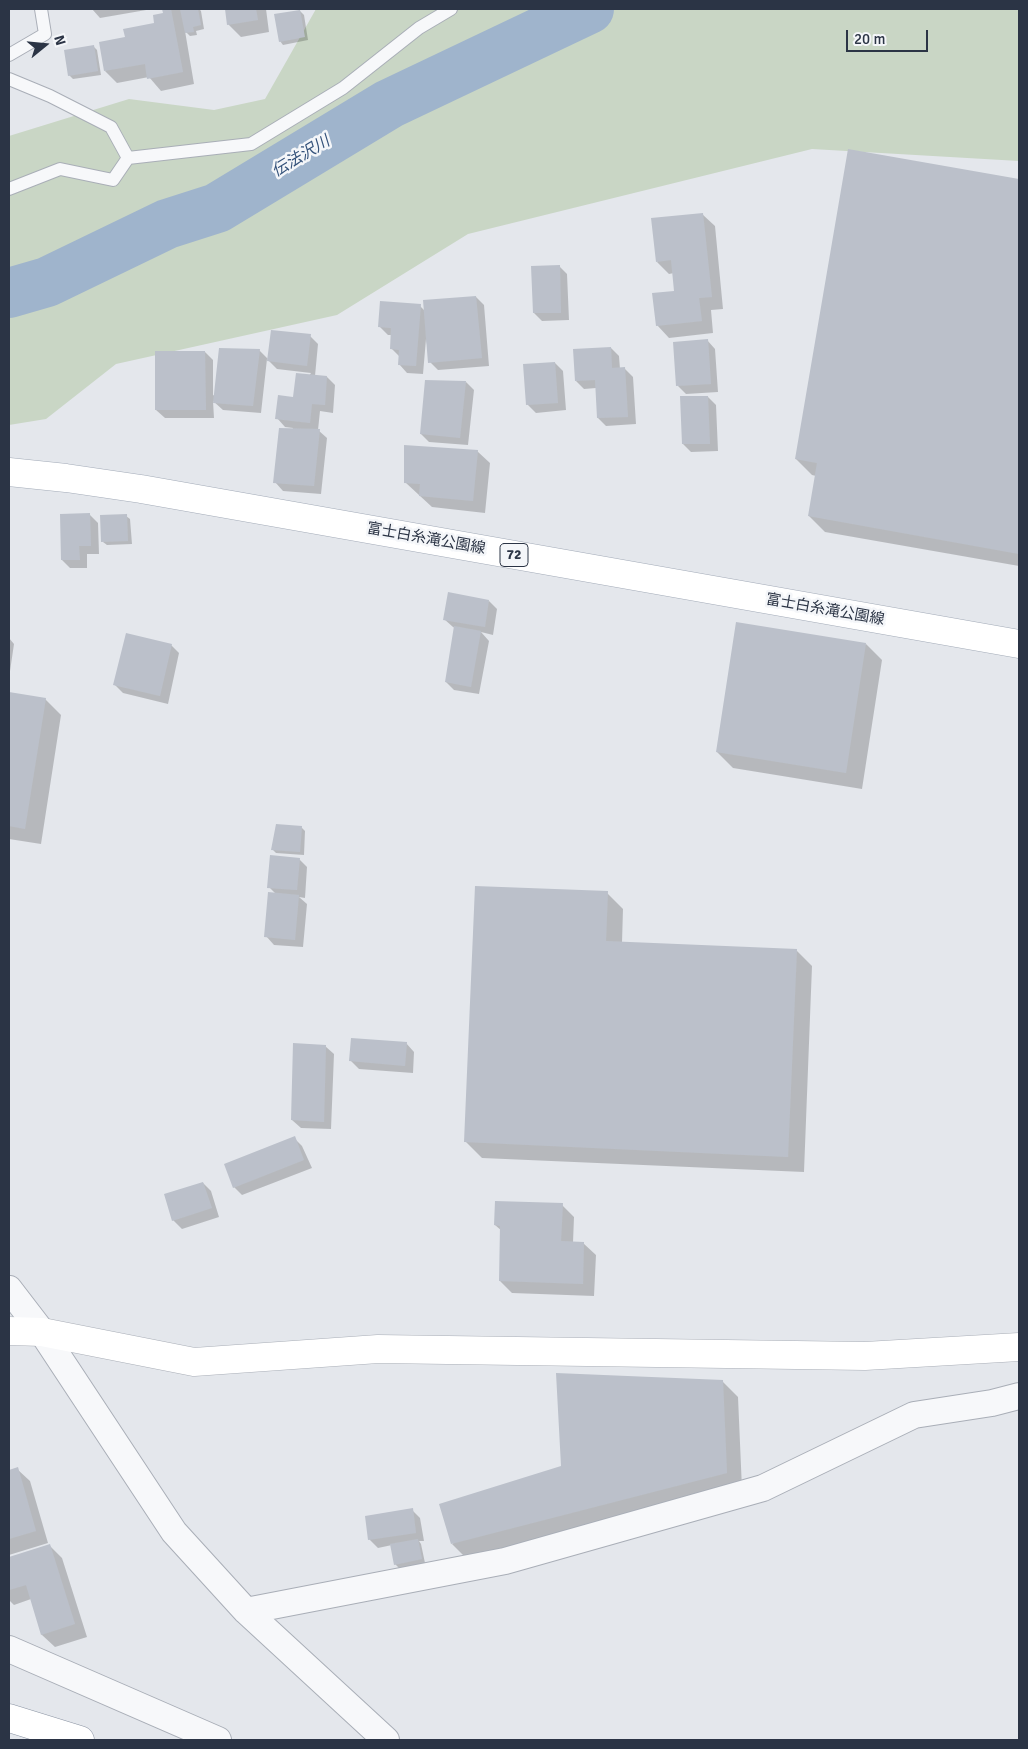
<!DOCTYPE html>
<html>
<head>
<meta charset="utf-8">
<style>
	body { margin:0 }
	#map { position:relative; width:1028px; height:1749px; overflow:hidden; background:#e4e7ec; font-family:Signika,sans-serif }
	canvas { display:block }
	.frame { position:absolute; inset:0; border:10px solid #2b3445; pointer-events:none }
	.north { position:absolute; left:20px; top:20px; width:50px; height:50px; -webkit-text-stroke:4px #f4f6f9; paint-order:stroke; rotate:73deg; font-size:14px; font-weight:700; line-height:20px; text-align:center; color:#2b3445 }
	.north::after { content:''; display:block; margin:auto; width:18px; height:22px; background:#2b3445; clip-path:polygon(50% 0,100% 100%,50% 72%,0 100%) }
	.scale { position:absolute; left:846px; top:30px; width:82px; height:22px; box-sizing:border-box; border:2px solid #2b3445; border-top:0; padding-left:6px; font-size:15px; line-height:18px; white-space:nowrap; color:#2b3445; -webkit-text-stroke:4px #f4f6f9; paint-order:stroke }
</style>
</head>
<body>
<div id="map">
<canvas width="1028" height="1749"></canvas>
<div class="frame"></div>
<div class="north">N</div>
<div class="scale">20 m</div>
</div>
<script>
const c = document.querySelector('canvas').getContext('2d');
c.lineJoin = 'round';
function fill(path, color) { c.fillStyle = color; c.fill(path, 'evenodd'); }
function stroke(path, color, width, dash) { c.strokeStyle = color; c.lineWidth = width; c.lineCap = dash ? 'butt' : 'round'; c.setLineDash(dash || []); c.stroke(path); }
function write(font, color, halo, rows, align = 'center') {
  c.font = font + ' Signika,"Noto Sans JP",sans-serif'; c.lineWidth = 5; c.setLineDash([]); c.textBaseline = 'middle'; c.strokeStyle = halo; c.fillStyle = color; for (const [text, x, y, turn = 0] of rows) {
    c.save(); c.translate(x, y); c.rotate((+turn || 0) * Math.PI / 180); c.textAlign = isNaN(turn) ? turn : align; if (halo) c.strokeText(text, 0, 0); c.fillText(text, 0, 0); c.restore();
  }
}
const green = new Path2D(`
	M316,9h703v152l-207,-12 -344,85 -131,81 -221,49 -70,55 -37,6v-289l120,-37 85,11 51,-11z`);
const shadow = new Path2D(`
	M92,9h60l-52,9z
	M163,9h15l2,1 19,-1 2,2 3,18 -8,2 1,4 -7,1 -5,-5 9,53 -33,7 -12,-14 -32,6 -12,-12 21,-33 30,-14 8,-10z
	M226,9h40l3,23 -28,5 -13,-13z
	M300,11l4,4 4,25 -25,5 -3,-4z
	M93,46l4,4 4,25 -28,4 -4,-4z
	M849,150l170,30v386l-194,-34 -16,-16 7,-40 -4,-1 -16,-16z
	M702,214l13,12 8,83 -12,1 2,23 -44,5 -12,-13 19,-33 -2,-19 -5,1 -12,-12z
	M559,266l8,8 2,46 -27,1 -8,-8z
	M476,297l8,8 5,61 -51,4 -8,-8 -4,-23 -3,35 -16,-1 -8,-9 1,-7 -9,-9 1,-13h-4l-9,-9 41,-20 5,5z
	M310,336l8,8 -3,32 12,1 8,8 -2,28 -13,-2 -2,19 9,8 -6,56 -38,-3 -8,-9 18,-54 -8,-1 -8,-9 17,-20 17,-25 -34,-4 -10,-10 -6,54 -38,-3 -10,-9 1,17h-49l-9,-8 49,-58 8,8v35l2,1 44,-46 10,10z
	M707,340l8,9 3,43 -32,2 -8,-8z
	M611,348l8,8 1,13h5l8,8 3,47 -30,2 -8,-8 -2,-30 -12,1 -8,-8z
	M555,363l8,8 3,39 -30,3 -9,-9z
	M466,382l8,8 -6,55 -39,-3 -8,-8z
	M708,397l8,8 2,46 -27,1 -8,-8z
	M477,451l13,12 -5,50 -53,-6 -26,-24z
	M90,515l8,8 1,31h-12v14h-17l-8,-8z
	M126,516l4,3 2,25 -25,1 -4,-3z
	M489,601l8,8 -4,26 -12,-3 8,9 -10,53 -25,-4 -8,-8 9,-54 -2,-1 -9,-8z
	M9,638l5,6 -5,34z
	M866,644l16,16 -20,129 -129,-21 -16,-16z
	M171,645l8,8 -11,51 -45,-11 -8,-8z
	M9,693l36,6 16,16 -20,129 -32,-5z
	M301,827l4,4 -1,24 -28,-2 -4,-4z
	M299,859l8,8 -2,31 -6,-1 8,7 -4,43 -29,-2 -8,-9 10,-42 -7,-7z
	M607,893l16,16 -1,34 174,7 16,16 -8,206 -322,-14 -16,-16z
	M406,1043l8,9 -1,21 -54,-4 -8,-8z
	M325,1046l9,8 -3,75 -30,-1 -9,-8z
	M294,1138l8,8 10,22 -70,27 -8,-8z
	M203,1183l8,8 8,26 -37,12 -9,-9z
	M562,1205l12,12 -1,26h10l13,12 -2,41 -82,-3 -12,-12 2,-50 -7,-6z
	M722,1381l16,16 4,92 -274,71 -16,-16 111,-77z
	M17,1469l13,12 18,62 -39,12v-84z
	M412,1510l8,8 4,23h-5l2,3 4,19 -26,5 -4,-4 -3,-19 -14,3 -9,-9z
	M50,1546l12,12 25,79 -32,10 -13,-12 -11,-36 -17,6 -5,-5v-41z`);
const river = new Path2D(`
	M9,293l38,-11 120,-58 50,-16 172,-104 200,-95`);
const building = new Path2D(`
	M162,9h9l12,63 -36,7 -2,-15 -41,7 -5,-29 26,-5 -2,-8 31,-6 -1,-8 10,-2z
	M180,9h18l3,16 -8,2 1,5 -9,1z
	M225,9h31l2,11 -31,5z
	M300,10l5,27 -26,5 -5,-28z
	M94,45l4,26 -30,5 -4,-26z
	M848,149l171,30v375l-211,-38 9,-53 -22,-4z
	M703,213l9,84 -13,1 3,23 -46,5 -4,-33 22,-2 -3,-31 -15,2 -5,-44z
	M560,265l1,48h-28l-2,-47z
	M476,296l6,62 -54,5 -5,-63z
	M380,301l41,3 -5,62 -18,-1 1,-15 -9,-1 1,-21 -13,-1z
	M271,330l40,4 -4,32 -40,-5z
	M708,339l3,45 -35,2 -3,-44z
	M611,347l1,21 13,-1 3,50 -31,1 -2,-38 -20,1 -2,-32z
	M219,348l41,1 -7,57 -40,-3z
	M155,351h50l1,59h-51z
	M555,362l3,41 -32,2 -3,-41z
	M296,373l31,3 -2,29 -13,-1 -2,19 -35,-4 3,-24 15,2z
	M425,380l41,1 -6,57 -40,-4z
	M680,396h28l2,48h-28z
	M279,428l41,1 -6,57 -41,-3z
	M404,445l74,5 -5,51 -54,-5 1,-12 -16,-1z
	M90,513l1,33h-12l1,14h-19l-1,-46z
	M127,514l1,27 -27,1 -1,-27z
	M448,592l41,8 -4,27 -42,-7z
	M736,622l130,21 -20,130 -130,-21z
	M454,626l27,5 -10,56 -26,-5z
	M126,633l46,11 -12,52 -47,-11z
	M9,692l37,6 -21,131 -16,-3z
	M276,824l26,2 -2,26 -29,-2z
	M270,855l30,3 -3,32 -30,-2z
	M475,886l133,5 -2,50 191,8 -9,208 -324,-15z
	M268,892l31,3 -4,45 -31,-3z
	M351,1038l56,4 -2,24 -56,-5z
	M293,1043l33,2 -2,77 -33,-2z
	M295,1136l9,24 -71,28 -9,-24z
	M203,1182l9,26 -40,13 -8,-27z
	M495,1201l68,2 -2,38 23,1 -1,42 -84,-3 1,-55 -6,-1z
	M556,1373l167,7 4,93 -276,71 -12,-40 122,-38z
	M18,1467l18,64 -27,8v-69z
	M413,1508l3,25 -48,7 -3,-24z
	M418,1539l4,20 -28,6 -4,-21z
	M50,1544l25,80 -34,11 -15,-50 -17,5v-33z`);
const lane = new Path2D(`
	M9,55l36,-21 -4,-25
	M9,79l41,17 61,31 17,31
	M9,189l51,-20 53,11 15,-22 123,-14 92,-56 76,-60 32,-19`);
const street = new Path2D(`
	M9,1289l33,43 132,200 72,79 140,129
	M246,1611l259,-50 258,-73 151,-73 78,-12 27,-7
	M9,1649l209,91`);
const secondary = new Path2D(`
	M9,1331l33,1 152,30 184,-13 487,7 154,-9`);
const primary = new Path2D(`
	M9,472l57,6 75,11 878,155`);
const highway = new Path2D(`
	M9,1718l71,22`);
const shields = [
	[514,555,28]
];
const shieldNames = [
	["72",514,555]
];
const streetNames = [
	["富士白糸滝公園線",426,539,10],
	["富士白糸滝公園線",825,610,10]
];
const waterNames = [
	["伝法沢川",301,157,-31]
];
fill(green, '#c9d6c5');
fill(shadow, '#0003');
stroke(river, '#9fb4cc', 50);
fill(building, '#bbc0ca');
stroke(lane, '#a9aeb7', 14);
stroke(street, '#a9aeb7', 28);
stroke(secondary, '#a9aeb7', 29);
stroke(primary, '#a3abb8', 29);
stroke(highway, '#8b94a3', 29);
stroke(lane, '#f7f8fa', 12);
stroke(street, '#f7f8fa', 26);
stroke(secondary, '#fff', 28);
stroke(primary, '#fff', 28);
stroke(highway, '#fff', 28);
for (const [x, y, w] of shields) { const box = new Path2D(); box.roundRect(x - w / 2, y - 11.5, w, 23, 4); c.fillStyle = '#f4f6f9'; c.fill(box); stroke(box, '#2b3445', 1); }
write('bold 14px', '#2b3445', null, shieldNames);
write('15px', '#2b3445', '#f4f6f9', streetNames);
write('italic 16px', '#34527a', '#f4f6f9', waterNames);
</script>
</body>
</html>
